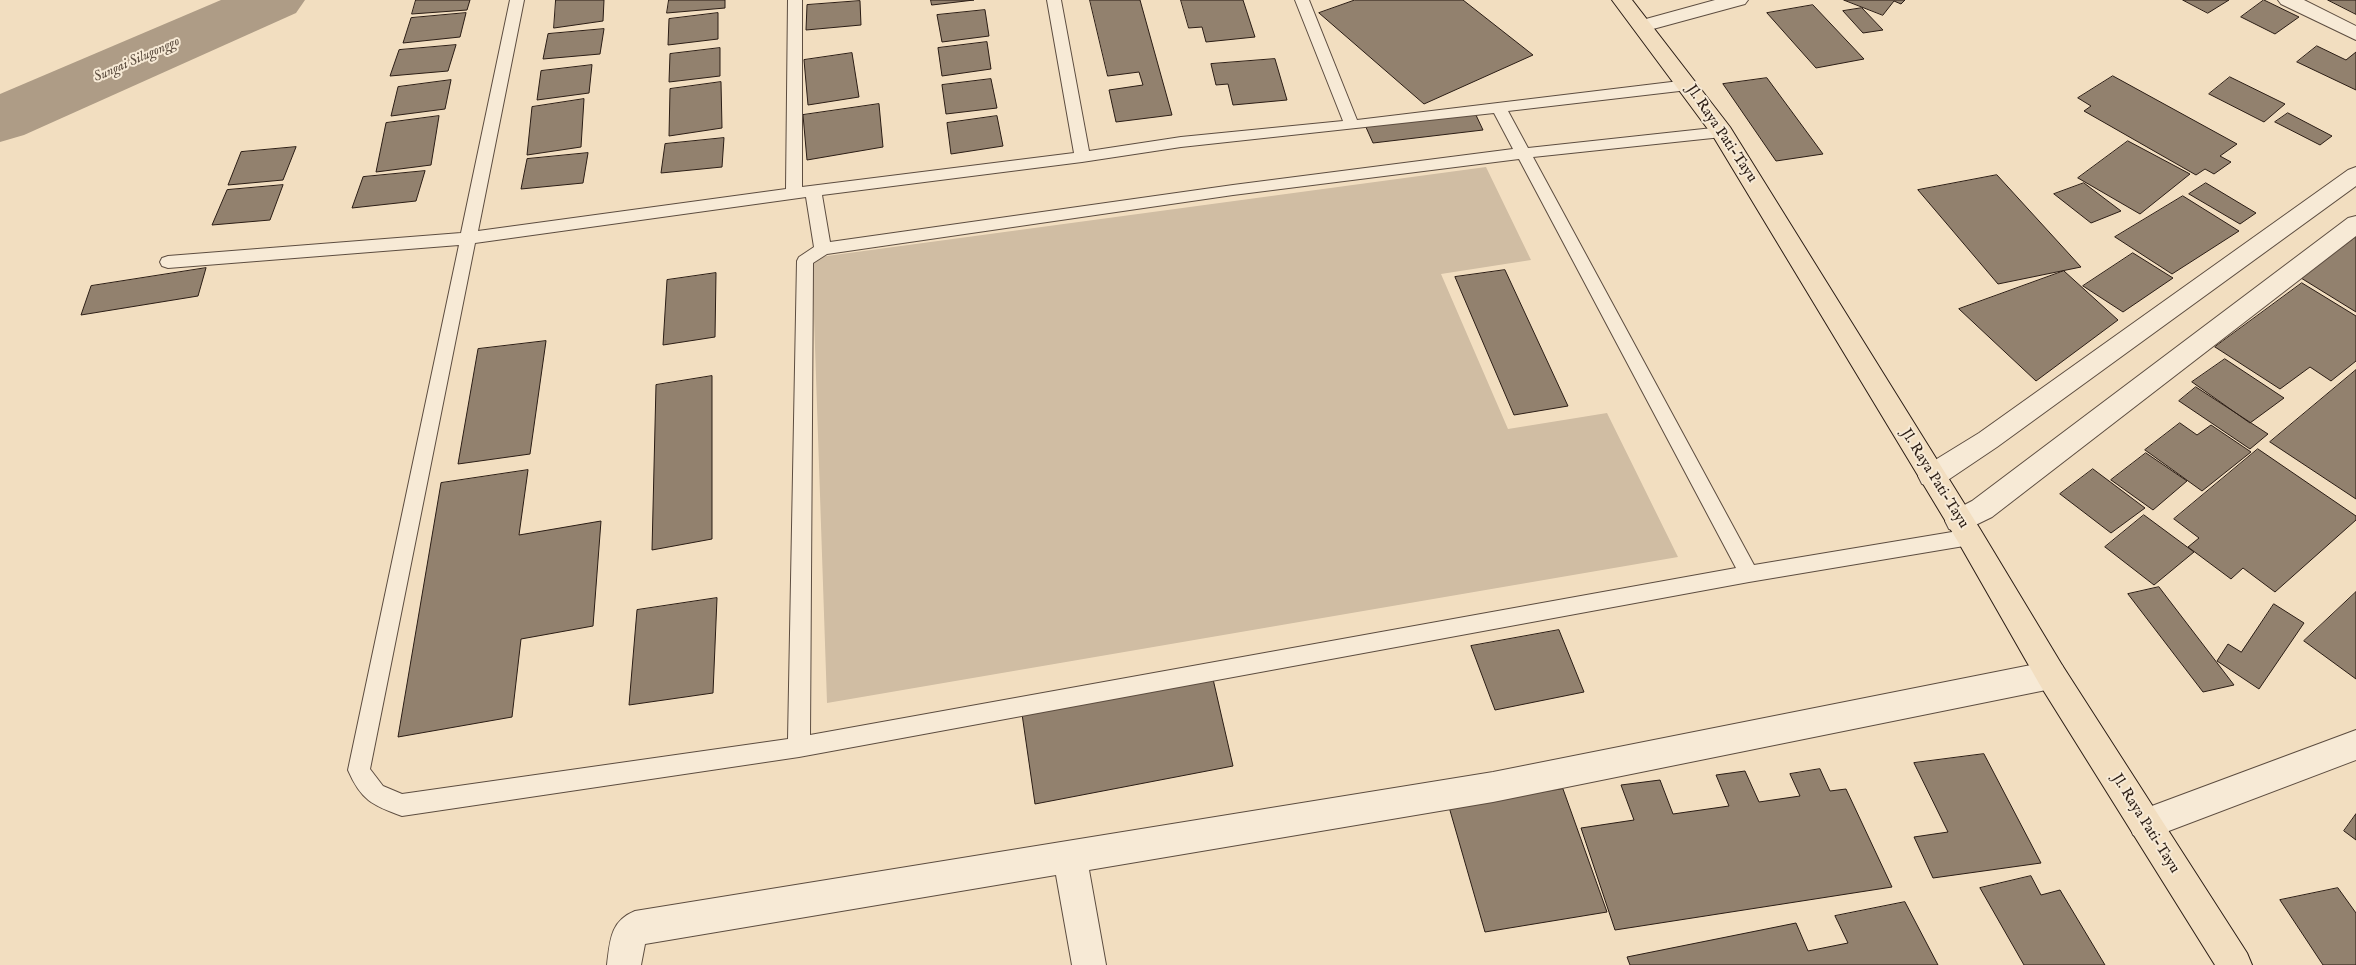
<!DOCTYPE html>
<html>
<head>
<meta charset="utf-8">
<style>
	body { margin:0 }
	canvas { display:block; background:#f2dec0 }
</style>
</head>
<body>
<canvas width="2356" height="965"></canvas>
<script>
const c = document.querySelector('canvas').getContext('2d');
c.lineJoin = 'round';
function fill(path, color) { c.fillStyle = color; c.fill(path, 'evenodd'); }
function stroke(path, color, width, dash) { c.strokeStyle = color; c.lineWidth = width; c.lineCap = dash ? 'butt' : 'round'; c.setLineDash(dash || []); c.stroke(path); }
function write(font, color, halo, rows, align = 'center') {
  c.font = font + ' "IM FELL English",serif'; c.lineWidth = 4; c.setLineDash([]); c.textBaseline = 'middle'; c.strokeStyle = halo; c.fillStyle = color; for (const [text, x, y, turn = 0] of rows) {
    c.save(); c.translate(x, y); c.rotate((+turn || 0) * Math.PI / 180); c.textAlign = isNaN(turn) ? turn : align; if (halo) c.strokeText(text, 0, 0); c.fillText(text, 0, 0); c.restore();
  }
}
const green = new Path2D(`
	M1486,167l45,93 -90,14 67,155 99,-16 71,144 -851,146 -15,-445z`);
const river = new Path2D(`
	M221,0h84l-9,13 -272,122 -24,7v-48z`);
const building = new Path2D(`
	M416,0h54l-3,10 -55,4z
	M556,0h48l-1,21 -49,7z
	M669,0h56v8l-58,5z
	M931,0h43l-42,5z
	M1090,0h50l32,115 -56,7 -7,-32 34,-5 -4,-13 -31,4z
	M1181,0h62l12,37 -49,5 -4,-15 -13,1z
	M1355,0h108l70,55 -109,49 -105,-91z
	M1844,0h61l-4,4 -7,-3 -11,14z
	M2183,0h46l-21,13z
	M2264,0l35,17 -24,17 -34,-17z
	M2328,0h28v14z
	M860,1l1,24 -55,5 1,-25z
	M1813,5l51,54 -48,9 -49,-55z
	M1862,8l21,22 -20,3 -20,-22z
	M985,10l4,26 -47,6 -5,-27z
	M466,13l-6,24 -57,6 8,-25z
	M718,13v26l-50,6 1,-26z
	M604,29l-4,25 -57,5 5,-25z
	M987,42l4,27 -49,7 -4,-28z
	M456,45l-8,26 -58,5 9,-26z
	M2317,46l29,14 10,-8v38l-59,-28z
	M720,48v28l-51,6 1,-28z
	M852,53l7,44 -51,8 -4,-45z
	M1275,59l12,41 -54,5 -5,-21 -12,1 -5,-21z
	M592,65l-3,28 -52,7 4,-29z
	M2113,76l124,68 -17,12 11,6 -17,12 -9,-5 -9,6 -112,-64 7,-5 -13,-8z
	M2230,77l55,27 -21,18 -55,-28z
	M1767,78l56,76 -47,7 -53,-77z
	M991,79l6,29 -51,6 -4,-29z
	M451,80l-6,29 -54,7 7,-29z
	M721,82l1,46 -53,8 1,-47z
	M584,99l-3,48 -54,8 5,-48z
	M879,104l4,43 -76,13 -4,-45z
	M1475,113l8,17 -110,13 -8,-18z
	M2288,113l44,23 -12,9 -45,-23z
	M439,116l-8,49 -55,7 10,-49z
	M997,116l6,30 -52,8 -4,-31z
	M724,138l-2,29 -61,6 4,-29z
	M2128,141l62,33 -50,40 -62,-36z
	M296,147l-13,33 -55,5 13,-33z
	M588,153l-5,30 -62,6 6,-30z
	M425,171l-9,30 -64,7 11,-31z
	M1997,175l84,92 -83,17 -80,-94z
	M2084,183l37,28 -30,12 -37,-29z
	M2206,183l50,30 -16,11 -51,-30z
	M283,185l-13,35 -58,5 15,-35z
	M2183,196l56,35 -67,43 -57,-37z
	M2356,237v75l-55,-34z
	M2133,253l40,25 -50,34 -40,-26z
	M206,268l-8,28 -117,19 10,-29z
	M1505,270l63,136 -54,9 -59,-138z
	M2064,271l54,49 -82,61 -77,-72z
	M716,273l-1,64 -52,8 4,-65z
	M2302,283l54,33v45l-25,20 -21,-14 -30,22 -65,-42z
	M546,341l-16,113 -72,10 20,-115z
	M2225,359l59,39 -34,25 -58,-41z
	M2356,370v129l-86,-57z
	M712,376v163l-60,11 4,-165z
	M2196,387l72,47 -18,15 -71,-48z
	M2180,423l17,12 14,-10 40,27 -49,39 -57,-41z
	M2258,449l98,67v4l-81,72 -32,-24 -12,11 -43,-32 11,-9 -25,-19z
	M2146,453l41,28 -34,29 -42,-30z
	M2093,469l52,39 -34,25 -51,-39z
	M528,470l-9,65 82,-14 -8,105 -72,13 -9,78 -114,20 43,-254z
	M2144,515l50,37 -40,33 -49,-38z
	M2159,587l75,98 -31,7 -75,-98z
	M2356,592v87l-52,-38z
	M717,598l-4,95 -84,12 8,-95z
	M2274,604l30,19 -45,66 -42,-28 11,-17 13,8z
	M1559,630l25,62 -89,18 -24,-64z
	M1213,679l20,87 -198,38 -13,-90z
	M1984,754l57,109 -108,15 -19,-41 34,-5 -34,-69z
	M1820,769l10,22 16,-2 46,98 -277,43 -34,-102 53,-8 -13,-35 39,-5 13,34 56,-8 -13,-31 29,-4 14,31 41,-6 -10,-22z
	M1563,789l44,123 -122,20 -36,-125z
	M2356,814v26l-12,-9z
	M2031,876l10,19 19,-5 45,75h-81l-44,-77z
	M2338,888l18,25v52h-33l-43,-65z
	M1905,902l33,63h-308l-3,-8 169,-34 12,28 40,-8 -13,-27z`);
const lane = new Path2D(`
	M510,0h14l-46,231 308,-42 2,-189h14v187l272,-34 -27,-153h14l28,151 92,-14 162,-16 -48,-121h14l48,120 331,-40 5,2 2,3 -2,3 -5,2 -180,21 20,37 194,-21 5,2 3,3 -3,3 -5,2 -189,20 221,408 216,-36 7,2 3,6 -3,6 -7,2 -221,37 -950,175 -397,59c-30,-11 -41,-16 -54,-46l111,-525 -291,23 -6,-2 -2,-4 2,-4 6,-2 293,-23zM1494,113l19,36 -280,36 -403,57 -8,-47 260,-33 99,-15zM1519,159l217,409 -926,167 3,-472 14,-9 406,-59zM806,197l8,50 -15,10 -2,4 -9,478 -386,55 -19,-8 -13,-17 105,-526z`);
const street = new Path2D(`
	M1715,0h33l-3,4 -103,28 -7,-2 -3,-4 3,-4z
	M2278,0h26l52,26v14l-75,-36z
	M2356,167v19l-359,261 -55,37 -10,3 -10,-3 -4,-8 4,-8 57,-35 369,-263z
	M2356,216v20l-364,281 -33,16 -10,-4 -4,-8 4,-8 23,-12 376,-283z
	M2051,661l11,4 4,10 -4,10 -11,4 -558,113 -404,68 17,95h-34l-16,-90 -411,69 -4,21h-34c3,-24 3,-44 28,-54l858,-139z
	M2356,730v30l-211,80 -12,-5 -4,-11 4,-11z`);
const primary = new Path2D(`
	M1612,0h20l98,127 250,402 82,136 185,288 5,12h-37l-175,-280 -80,-140 -247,-409z`);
const farWaternames = [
	["Sungai Silugonggo",137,60,-24]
];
const streetNames = [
	["Jl. Raya Pati-Tayu",1721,134,56],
	["Jl. Raya Pati-Tayu",1934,479,58],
	["Jl. Raya Pati-Tayu",2145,824,58]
];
fill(green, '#d0bda3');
fill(river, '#ae9c86');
fill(building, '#92816e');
stroke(building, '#2b1d15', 1);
stroke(lane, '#5d4d40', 2);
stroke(street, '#5d4d40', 2);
stroke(primary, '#2b1d15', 2);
fill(lane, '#f7ead6');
fill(street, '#f7ead6');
fill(primary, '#f2dec0');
write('italic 14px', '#5f5042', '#f7ead6', farWaternames);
write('15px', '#2b1d15', '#f7ead6', streetNames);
</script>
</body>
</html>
